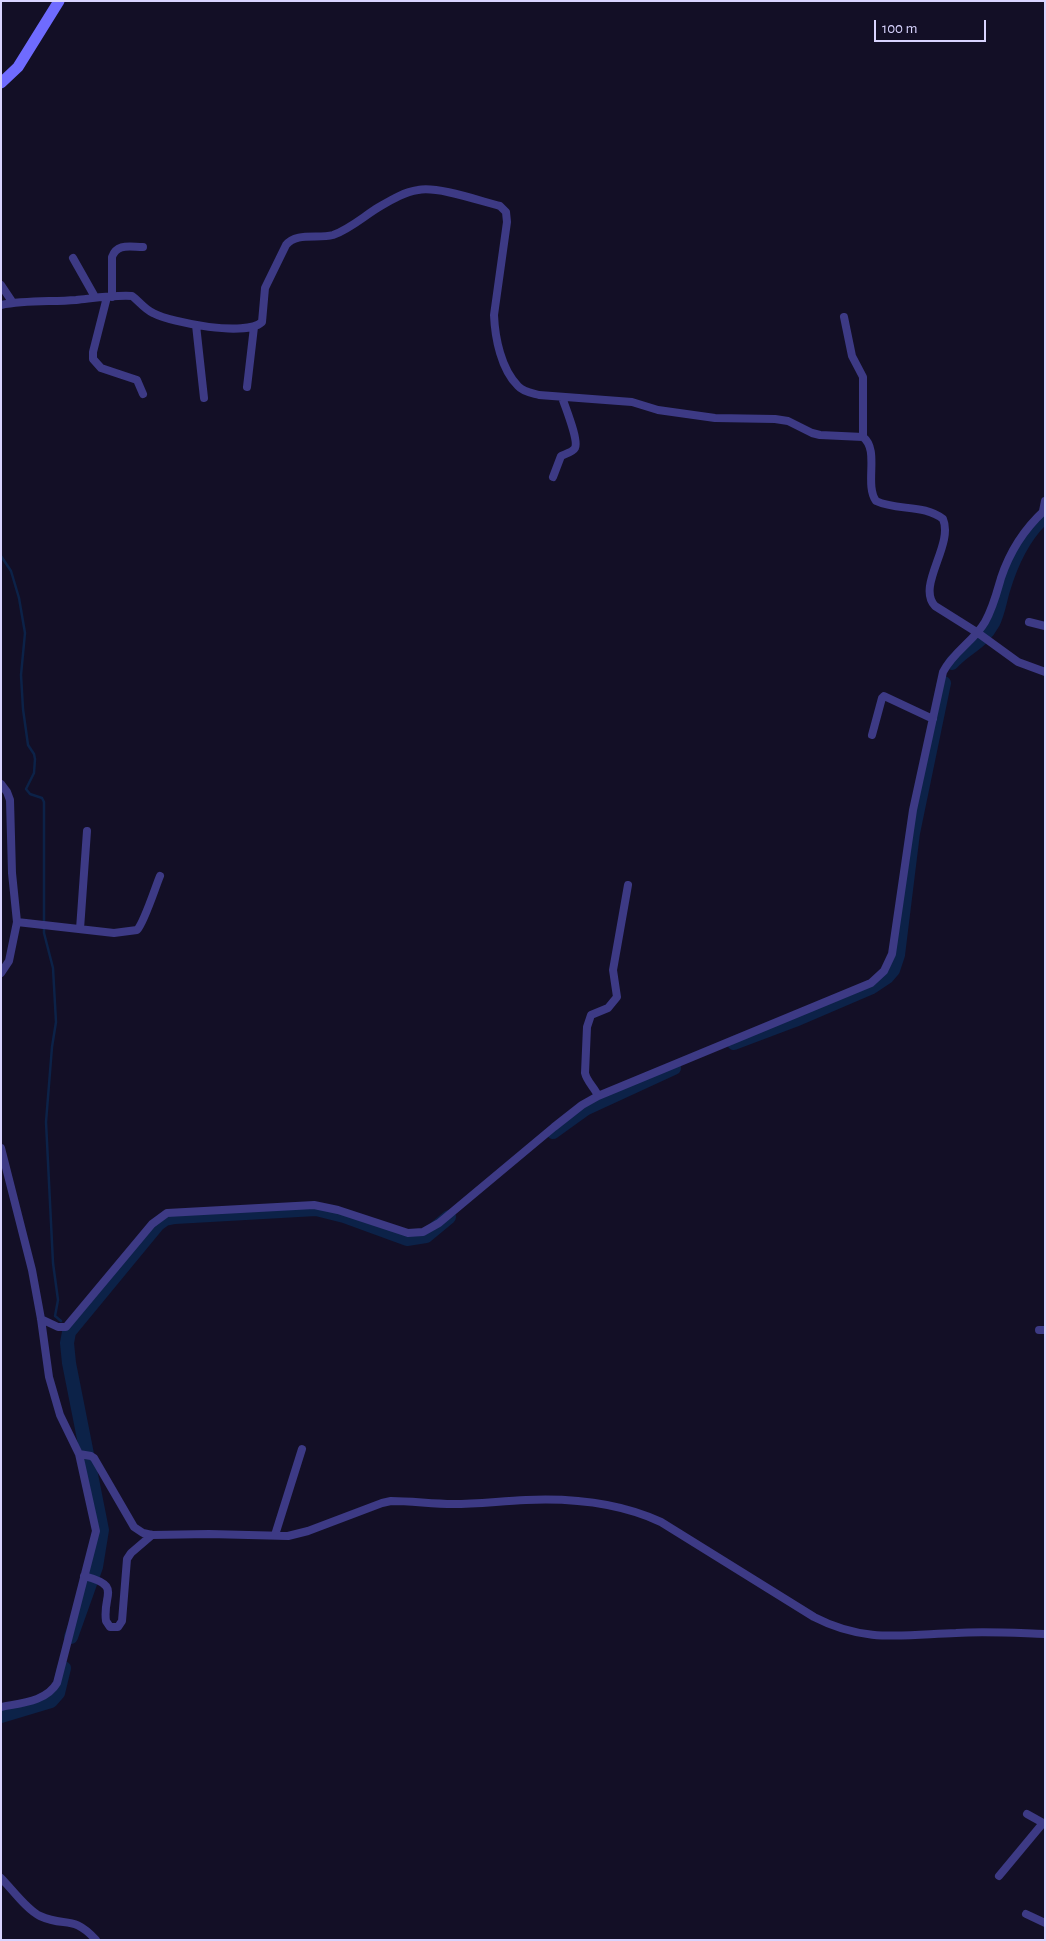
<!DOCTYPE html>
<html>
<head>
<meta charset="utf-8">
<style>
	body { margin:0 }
	#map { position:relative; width:1046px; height:1941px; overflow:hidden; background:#130f26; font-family:"Alegreya Sans",sans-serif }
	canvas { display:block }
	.frame { position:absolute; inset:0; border:2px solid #d9d4ff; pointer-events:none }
	.scale { position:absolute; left:874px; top:20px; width:112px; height:22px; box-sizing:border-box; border:2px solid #d9d4ff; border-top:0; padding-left:6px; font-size:15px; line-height:18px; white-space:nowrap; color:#d9d4ff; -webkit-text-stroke:4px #130f26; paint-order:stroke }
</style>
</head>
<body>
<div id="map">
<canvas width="1046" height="1941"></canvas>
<div class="frame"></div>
<div class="scale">100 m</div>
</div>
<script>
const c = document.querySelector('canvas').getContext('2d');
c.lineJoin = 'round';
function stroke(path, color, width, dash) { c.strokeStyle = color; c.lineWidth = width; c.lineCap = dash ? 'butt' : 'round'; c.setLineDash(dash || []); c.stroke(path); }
const stream = new Path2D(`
	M1,556l10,15 8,27 6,35 -4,42 2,34 5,36 6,9 1,5 -1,14 -8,16 4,5 12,4 2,4v131l9,35 3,54 -4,25 -6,75 7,141 5,37 -3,16 6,5`);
const river = new Path2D(`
	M952,663c14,-16 29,-18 41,-40 5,-10 7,-23 10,-33 8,-27 21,-55 42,-74
	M734,1043l61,-23 77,-33 15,-10 6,-7 5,-15 15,-122 31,-150
	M553,1132l32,-23 89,-41
	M71,1637l25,-70 6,-37 -33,-167 -2,-20 2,-11 89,-108 7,-5 10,-2 141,-8 28,7 63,23 19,-3 23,-19
	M1,1716l50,-15 7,-8 6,-25`);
const minor = new Path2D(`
	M73,258l22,39
	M1,285l12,18
	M107,297l-14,55v7l8,9 36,12 6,14
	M112,297v-40c5,-14 18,-10 31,-10
	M1,305c25,-5 50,-3 75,-5 19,-2 37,-5 56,-4 7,5 12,13 21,17 19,10 93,24 109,9l3,-34 21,-43c10,-13 32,-6 47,-10 17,-6 31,-19 46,-28 12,-7 25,-15 39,-17 20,-4 62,11 82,16l6,6 1,10 -13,93c1,23 7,54 24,71 5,6 14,7 21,9l93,7 26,8 57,8 60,1 13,2 24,12 8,2 43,2c17,13 1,47 13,64 21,10 48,3 67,18 11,26 -27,67 -8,87l43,27 40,29 27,10
	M844,317l8,39 11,21v60
	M196,325l8,73
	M247,387l7,-60
	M553,477l8,-21c4,-2 12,-4 14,-8 4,-8 -10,-41 -13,-51
	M1043,511l2,-10
	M1029,622l16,4
	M872,735l10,-37 2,-2 49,23
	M1,784l6,8 3,8 2,73 5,49
	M80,929l7,-98
	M1,973l8,-12 8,-39 97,11 23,-3c7,-7 18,-42 23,-54
	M598,1096c-3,-8 -11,-14 -13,-23l2,-46 4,-12 17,-7 9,-11 -4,-27 15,-85
	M1,1148l31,122 9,49 8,58 11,38 19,39 12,2 3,2 40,69 9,6 9,2 57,-1 79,2 20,-5 74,-28 9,-2c21,0 41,3 62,3 24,0 48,-3 73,-4 44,-2 94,3 135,22l153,95c50,26 88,18 142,16 30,-2 59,0 89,1
	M41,1319l17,8h8l86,-103 15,-11 147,-8 24,5 70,23 15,-1 16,-9 115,-96 28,-22 16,-9 273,-113 13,-12 8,-17 21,-144 30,-138c10,-20 31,-31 42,-50 8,-14 12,-30 16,-44 9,-27 23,-49 44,-68
	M1039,1330h6
	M275,1535l27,-86
	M84,1576c39,10 18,18 22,45l4,6h8l4,-6 5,-62 4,-6 21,-18
	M1,1707c19,-4 45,-5 56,-24l39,-152 -17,-77
	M1027,1814l18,10
	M999,1876l44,-53
	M1,1878c11,11 26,32 39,38 26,12 32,-2 56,24
	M1026,1914l19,9`);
const secondary = new Path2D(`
	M1,83l17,-16 41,-66`);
stroke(stream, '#0c2248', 2.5);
stroke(river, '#0c2248', 14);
stroke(minor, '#3d3a85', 8);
stroke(secondary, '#6f6bff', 11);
</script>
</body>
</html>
